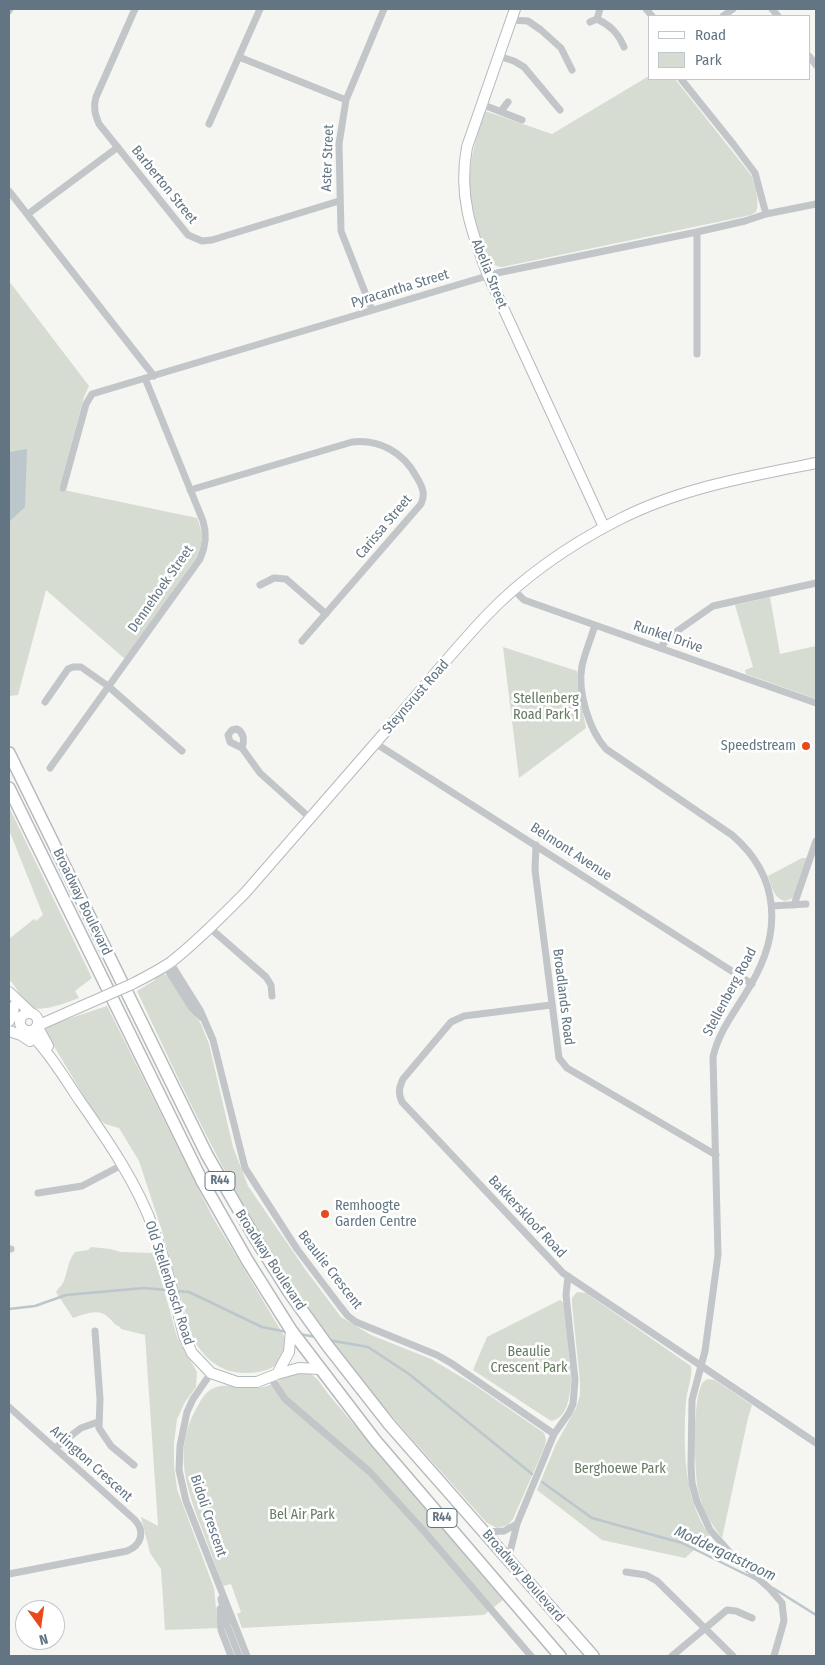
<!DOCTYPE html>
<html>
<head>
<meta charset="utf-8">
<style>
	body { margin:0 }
	#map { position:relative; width:825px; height:1665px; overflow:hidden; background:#f5f5f1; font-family:"Fira Sans Condensed",sans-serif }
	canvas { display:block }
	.frame { position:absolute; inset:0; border:10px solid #637583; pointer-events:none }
	.legend { position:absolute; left:648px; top:15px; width:162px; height:65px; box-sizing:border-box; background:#fff; border:1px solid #c1c8cd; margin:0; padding:6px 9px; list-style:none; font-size:15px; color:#637583 }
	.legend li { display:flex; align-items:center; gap:10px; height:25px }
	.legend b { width:25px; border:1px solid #c1c8cd }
	.north { position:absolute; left:15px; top:1600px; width:50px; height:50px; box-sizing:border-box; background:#fff; border:1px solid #c1c8cd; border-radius:50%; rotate:166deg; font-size:14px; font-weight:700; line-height:20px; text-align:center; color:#637583 }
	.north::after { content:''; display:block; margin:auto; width:18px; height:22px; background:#e9491d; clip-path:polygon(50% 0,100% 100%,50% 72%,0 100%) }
</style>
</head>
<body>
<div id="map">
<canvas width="825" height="1665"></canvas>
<div class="frame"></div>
<ul class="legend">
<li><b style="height:6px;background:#fff"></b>Road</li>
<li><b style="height:14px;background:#d6dcd2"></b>Park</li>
</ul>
<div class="north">N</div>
</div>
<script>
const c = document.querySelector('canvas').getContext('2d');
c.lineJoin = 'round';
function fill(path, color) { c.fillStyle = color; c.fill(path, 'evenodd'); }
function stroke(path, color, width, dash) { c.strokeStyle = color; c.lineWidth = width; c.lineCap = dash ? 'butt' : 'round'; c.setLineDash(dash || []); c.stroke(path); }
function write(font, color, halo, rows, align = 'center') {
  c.font = font + ' "Fira Sans Condensed",sans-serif'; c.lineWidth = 5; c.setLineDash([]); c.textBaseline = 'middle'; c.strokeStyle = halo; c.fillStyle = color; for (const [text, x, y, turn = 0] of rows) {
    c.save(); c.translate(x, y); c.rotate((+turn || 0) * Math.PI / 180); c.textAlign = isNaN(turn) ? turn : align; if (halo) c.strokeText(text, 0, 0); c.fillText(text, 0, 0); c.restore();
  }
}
const green = new Path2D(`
	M649,76v3h26l76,96c4,9 9,27 5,37l-5,3 -249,52c-12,-1 -14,-11 -18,-21 -20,-56 -18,-80 1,-135l67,23z
	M9,281l80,105 -5,11 -25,92 138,29c6,13 6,26 0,39l-72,102 -79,-69 -28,105 -9,1z
	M770,597l10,57 36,-8v53l-70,-25 -1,-4 8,-3 -18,-62z
	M503,647l74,24v12l9,45 -67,50z
	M9,807l83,171 -17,13 4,7c-11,4 -40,16 -49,8 -8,-6 -13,-17 -19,-25l-2,1v-43l25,-20 2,2 7,-6 -34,-85z
	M802,858h6l-15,40 -8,3c-12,-3 -13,-15 -17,-25z
	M160,974h4l5,3 32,47 8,20 24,103 15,39 57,83 36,48 30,18 60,24 42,25 71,49 2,6 -1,7 -32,73 -5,6 -11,3 -10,-5c-37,-42 -75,-83 -111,-125 -34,-42 -66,-87 -95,-132 -57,-87 -100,-182 -144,-275l18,-11 -1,-2z
	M107,1006l105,210 71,118c16,37 -35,45 -59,35 -14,-6 -23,-17 -31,-30l-31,-108 -23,-70 -20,-33 -14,-4 -9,-8 -50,-83v-5l4,-3z
	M91,1247l19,2 11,3 33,1 23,84 20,35 -1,15 -11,15 -8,17 -3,24v23l3,23 37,99 4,40 -53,2 -4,-61 -11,-16 -9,-36 17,9 -13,-191 -24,-6 -1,-2c-8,-4 -6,-5 -12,-10 -10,-9 -23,-3 -35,1l-17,-26c2,-4 5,-5 7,-9 5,-11 4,-21 12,-31l13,-2z
	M577,1292l9,1 105,73c2,10 -4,24 -5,35 -3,43 -3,99 24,135l-25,22 -83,-18 -65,-50 19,-46 20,-36 4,-13v-14l-8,-77v-6z
	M560,1300l4,3 7,78c-1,14 -3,37 -20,40l-78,-51 14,-33z
	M309,1372l9,8 11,15 174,205 -19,15 -242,13 -5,-14 4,-2 -10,-28 -8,2c-7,-19 -14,-38 -21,-57 -15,-39 -29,-78 -7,-118 5,-9 9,-19 19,-23 15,-7 33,3 49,-1 11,-2 18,-9 27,-13 5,-3 13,-2 19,-2z
	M707,1379l8,1 37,25 -4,13 -26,120c-10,-13 -19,-27 -23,-44 -5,-20 -7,-92 3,-110 1,-3 3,-3 5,-5z`);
const water = new Path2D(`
	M27,449l-2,58 -16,15v-70z`);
const stream = new Path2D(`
	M177,1291l12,1 73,35 25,5
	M9,1309l26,-3 31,-11 78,-7 23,2
	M299,1334l17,3
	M328,1340l40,7 41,27 123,100
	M542,1482l50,36 90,25 73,36
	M773,1588l43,27`);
const street = new Path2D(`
	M135,9l-39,88c-3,10 -1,17 3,27l89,111 14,6 10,-1 127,-39
	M646,9l6,7
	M772,9l6,7
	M9,11l1,-2
	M723,16l10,-7
	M597,19c14,7 21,14 27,28
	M511,20l17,1 13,9 20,18 11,22
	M590,22l7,-3 3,-10
	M498,56l16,5 10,6 36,43
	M809,56l7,9
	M239,57l107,43
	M681,79l53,66 21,28 11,41
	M481,104l41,16
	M501,111l7,-9
	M209,124l51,-115
	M9,191l145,185
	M28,214l90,-67
	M697,232v122
	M372,310l-31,-79 -2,-87 7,-44 38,-91
	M63,488l23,-84 6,-10 405,-121 200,-41 48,-11 21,-7 50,-10
	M190,490l162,-48c27,-3 51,10 64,34 6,10 10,17 5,28l-119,137
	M260,585l14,-7 12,1 40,35
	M514,590l10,10 292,103
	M595,625c-4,14 -10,27 -13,41 -5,25 7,64 24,83l126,86c49,42 50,98 18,151 -13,23 -31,44 -37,71l5,198 -13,96 -13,49 -1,67 1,16 5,19 13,28 23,26 37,33 12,14 2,18 -10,35
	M660,648l10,-12 43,-30 103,-23
	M45,702l23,-33 5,-2h8l27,19 74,65
	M375,743l377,241
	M242,748c2,-6 3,-15 -5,-19l-5,1 -4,5 2,7 12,6 18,25 50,45
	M50,768l150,-209c6,-13 7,-25 3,-38l-58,-143
	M536,845l-1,25 24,188 8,10 149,87
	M794,905l22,-64
	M772,906l34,-2
	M210,928l56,49 5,8 1,11
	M170,962l30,48 13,30 32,128 52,81 43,57 8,10 8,6 81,33 14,8 103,71
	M165,966l27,42 9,9
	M551,1005l-87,11 -13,6 -48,57c-4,9 -5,14 -1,23l161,171 253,170
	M38,1193l44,-7 40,-21
	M9,1249h2
	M95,1331l5,68 -1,29 12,18 23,19
	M211,1373l-18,26 -6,13 -7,34 -1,24 7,31 61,155
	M270,1377l15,22 85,73 53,58 108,126
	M9,1407l126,113c10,11 7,25 -8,31l-118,23
	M55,1448l26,-20 17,-6
	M485,1532l19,-1 13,-7
	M508,1560l9,-36 37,-90 15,-21 4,-9 2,-24 -9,-85 2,-19
	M626,1572l20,3 11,6 76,75
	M221,1599l6,26 12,31
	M220,1609l1,21 10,26
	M672,1656l55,-46 9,1 16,7`);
const secondary = new Path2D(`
	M515,9l-48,138c-9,48 4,84 21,128l116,252
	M130,985c14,-7 28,-14 41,-23 27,-21 50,-45 74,-69 49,-56 98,-112 147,-169 31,-36 61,-73 94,-108 38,-40 85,-72 134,-97 61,-31 130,-43 196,-56
	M9,992l21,20
	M20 1022a9 9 0 1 1 18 0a9 9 0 1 1-18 0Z
	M9,1021l4,-7 1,-8
	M37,1026l11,20
	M37,1026l43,-19
	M9,1031l12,4 9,6
	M28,1031c20,20 36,46 52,70 28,40 57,82 74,129 13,34 21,71 30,106l8,17 19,20 26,9h20l20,-8 22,-6 21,1
	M277,1374l12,-22 2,-22`);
const primary = new Path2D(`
	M9,753l198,402 48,83 34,54 38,53 62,79 204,232
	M9,788l193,393 45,79 44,70 84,110 185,216`);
const secondaryBridge = new Path2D(`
	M80,1007l50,-22`);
const markers = [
	[806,746,5,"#e9491d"],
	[325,1214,5,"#e9491d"]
];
const shields = [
	[220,1181,30],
	[442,1518,30]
];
const shieldNames = [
	["R44",220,1181],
	["R44",442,1518]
];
const streetNames = [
	["Aster Street",328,158,-88],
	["Barberton Street",164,185,51],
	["Abelia Street",489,274,68],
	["Pyracantha Street",400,289,-17],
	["Carissa Street",384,527,-50],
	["Dennehoek Street",161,589,-55],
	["Runkel Drive",668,637,19],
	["Steynsrust Road",416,697,-49],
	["Belmont Avenue",571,852,33],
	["Broadway Boulevard",82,902,64],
	["Stellenberg Road",730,992,-62],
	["Broadlands Road",563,997,83],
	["Bakkerskloof Road",527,1217,47],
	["Broadway Boulevard",270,1260,57],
	["Beaulie Crescent",330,1270,52],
	["Old Stellenbosch Road",169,1283,72],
	["Arlington Crescent",91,1464,42],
	["Bidoli Crescent",208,1516,71],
	["Broadway Boulevard",523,1576,49]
];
const parkNames = [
	["Stellenberg",546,699],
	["Road Park 1",546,715],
	["Beaulie",529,1352],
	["Crescent Park",529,1368],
	["Berghoewe Park",620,1469],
	["Bel Air Park",302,1515]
];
const poiNames = [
	["Speedstream",796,746],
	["Remhoogte",335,1206,"left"],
	["Garden Centre",335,1222,"left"]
];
const waterNames = [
	["Moddergatstroom",725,1554,25]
];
fill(green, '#d6dcd2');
fill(water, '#bbc7cc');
stroke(stream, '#bbc7cc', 2.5);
stroke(secondary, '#b4babe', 12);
stroke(primary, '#b5b9bd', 14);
stroke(street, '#c2c6c9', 7);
stroke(secondary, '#fff', 10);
stroke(primary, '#fff', 11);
stroke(secondaryBridge, '#b4babe', 12, []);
stroke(secondaryBridge, '#fff', 10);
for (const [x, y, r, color] of markers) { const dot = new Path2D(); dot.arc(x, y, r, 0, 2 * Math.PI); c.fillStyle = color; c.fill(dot); stroke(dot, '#fff', 2); }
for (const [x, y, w] of shields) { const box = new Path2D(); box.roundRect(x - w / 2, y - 9.5, w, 19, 4); c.fillStyle = '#fff'; c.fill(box); stroke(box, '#637583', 1); }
write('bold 12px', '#637583', null, shieldNames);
write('14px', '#637583', '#fff', streetNames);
write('14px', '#677a62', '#fff', parkNames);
write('14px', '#637583', '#fff', poiNames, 'right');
write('italic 15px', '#5e7780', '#fff', waterNames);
</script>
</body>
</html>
